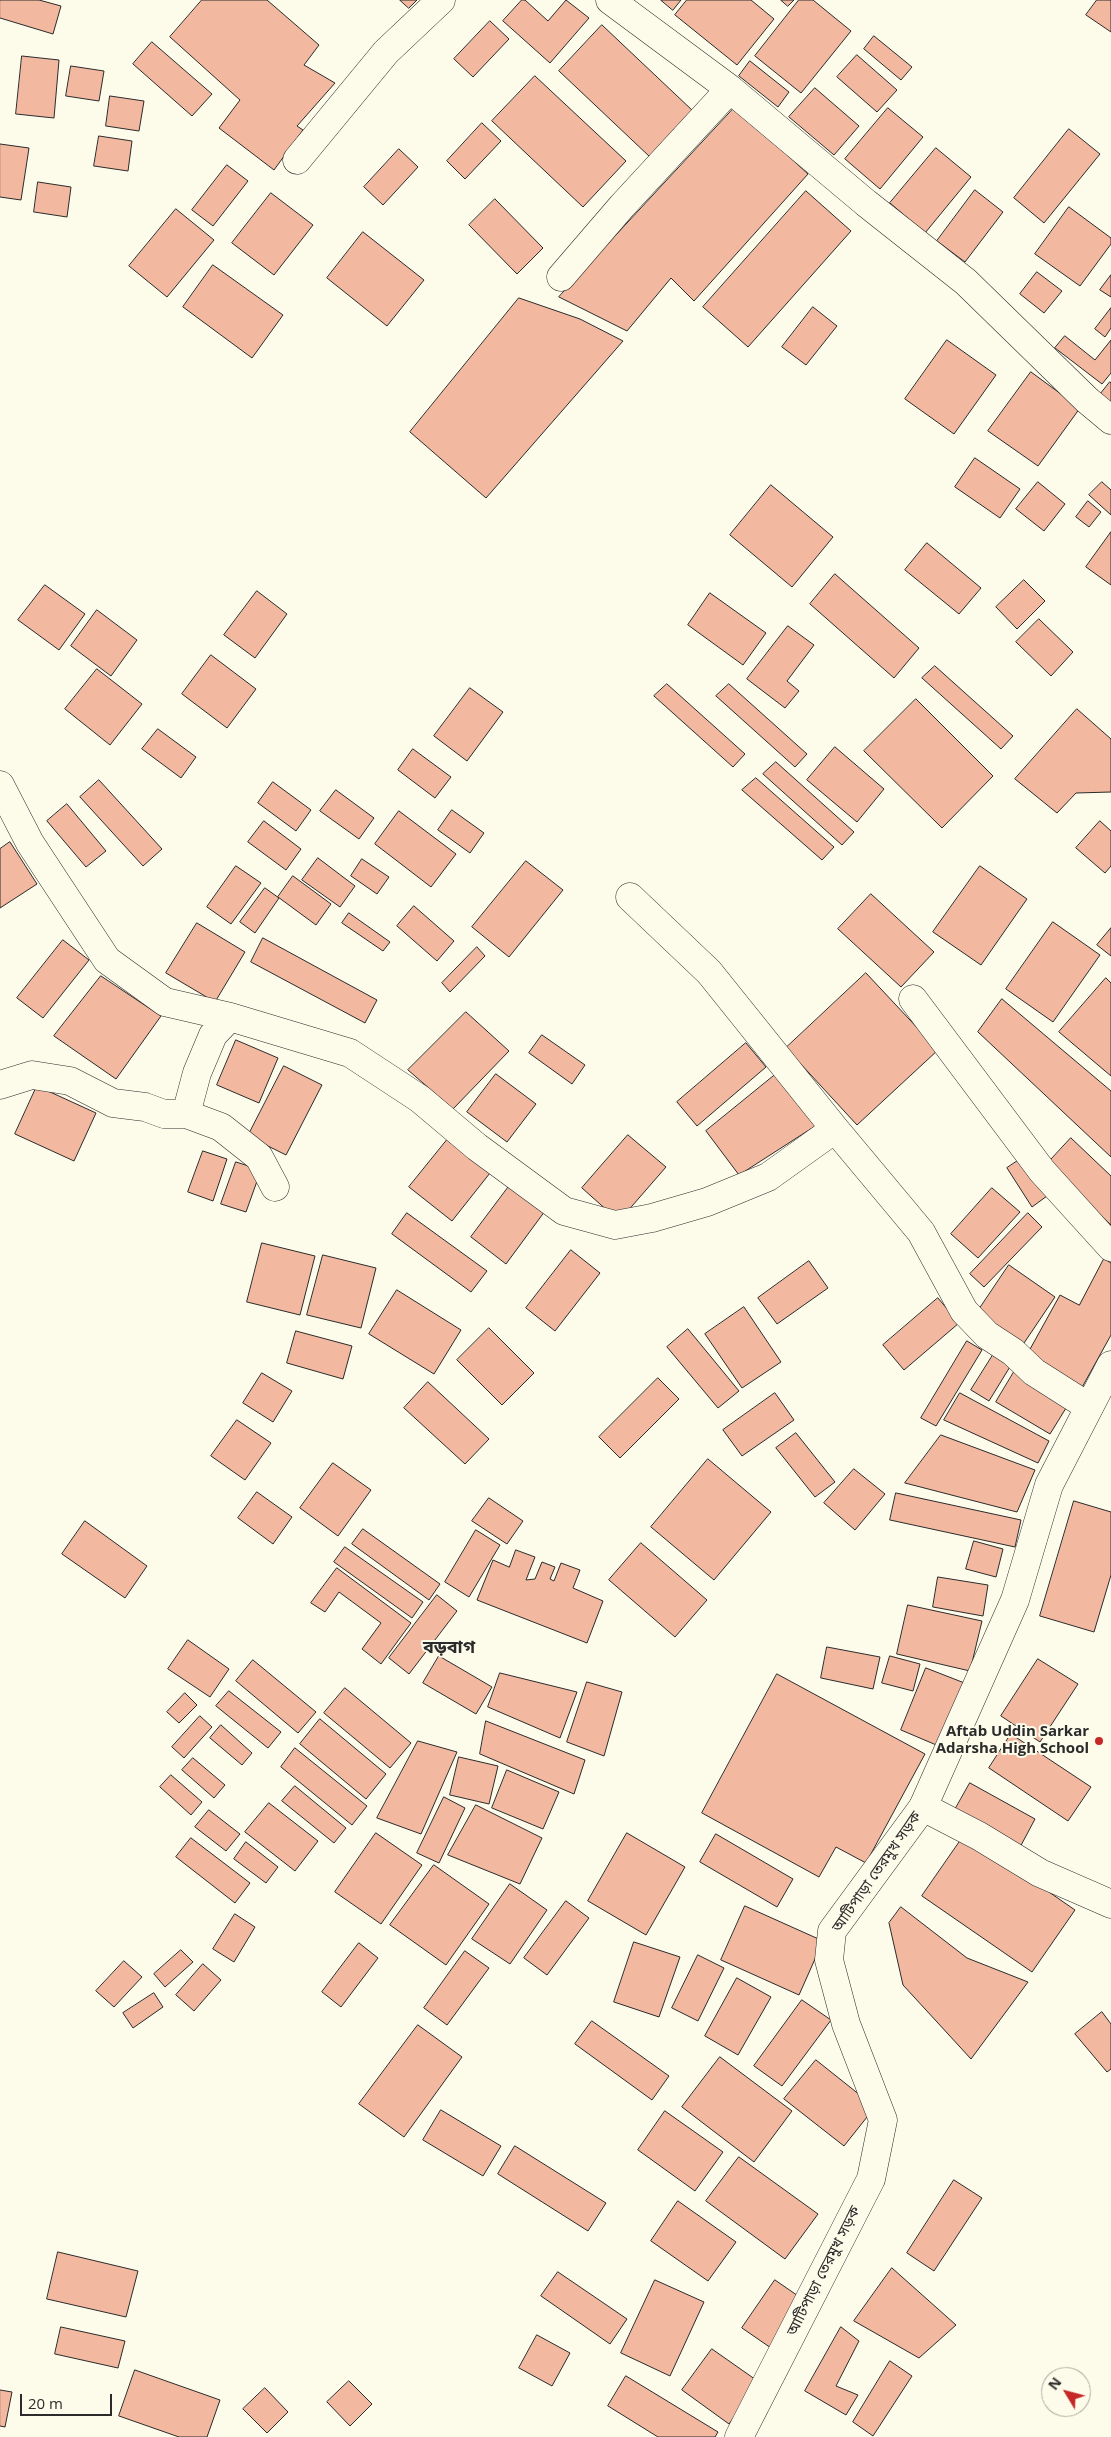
<!DOCTYPE html>
<html>
<head>
<meta charset="utf-8">
<style>
	body { margin:0 }
	#map { position:relative; width:1111px; height:2437px; overflow:hidden; background:#fdfbea; font-family:"Open Sans",sans-serif }
	canvas { display:block }
	.north { position:absolute; left:1041px; top:2367px; width:50px; height:50px; box-sizing:border-box; background:#fdfbea; border:1px solid #a9a89e; border-radius:50%; rotate:307deg; font-size:14px; font-weight:700; line-height:20px; text-align:center; color:#2b2b2b }
	.north::after { content:''; display:block; margin:auto; width:18px; height:22px; background:#c62828; clip-path:polygon(50% 0,100% 100%,50% 72%,0 100%) }
	.scale { position:absolute; left:20px; top:2394px; width:92px; height:22px; box-sizing:border-box; border:2px solid #2b2b2b; border-top:0; padding-left:6px; font-size:15px; line-height:18px; white-space:nowrap; color:#2b2b2b; -webkit-text-stroke:4px #fdfbea; paint-order:stroke }
</style>
</head>
<body>
<div id="map">
<canvas width="1111" height="2437"></canvas>
<div class="north">N</div>
<div class="scale">20 m</div>
</div>
<script>
const c = document.querySelector('canvas').getContext('2d');
c.lineJoin = 'round';
function fill(path, color) { c.fillStyle = color; c.fill(path, 'evenodd'); }
function stroke(path, color, width, dash) { c.strokeStyle = color; c.lineWidth = width; c.lineCap = dash ? 'butt' : 'round'; c.setLineDash(dash || []); c.stroke(path); }
function write(font, color, halo, rows, align = 'center') {
  c.font = font + ' "Open Sans","Noto Sans Bengali",sans-serif'; c.lineWidth = 4; c.setLineDash([]); c.textBaseline = 'middle'; c.strokeStyle = halo; c.fillStyle = color; for (const [text, x, y, turn = 0] of rows) {
    c.save(); c.translate(x, y); c.rotate((+turn || 0) * Math.PI / 180); c.textAlign = isNaN(turn) ? turn : align; if (halo) c.strokeText(text, 0, 0); c.fillText(text, 0, 0); c.restore();
  }
}
const building = new Path2D(`
	M0,0h39l22,6 -8,28 -53,-16z
	M202,0h65l52,45 -15,20 31,18 -38,43 6,4 -29,40 -55,-42 21,-28 -70,-63z
	M400,0h17l-8,8z
	M522,0h3l23,21 18,-21 23,18 -39,45 -47,-42z
	M661,0h20l-8,10z
	M687,0h64l23,19 -37,46 -62,-50z
	M781,0h13l-6,6z
	M799,0h14l38,31 -50,62 -46,-37z
	M1097,0h14v32l-25,-17z
	M490,21l19,18 -36,38 -19,-18z
	M602,25l91,86 -43,46 -91,-86z
	M874,36l38,31 -11,13 -37,-31z
	M152,42l60,52 -20,22 -59,-52z
	M857,55l40,35 -20,22 -40,-35z
	M22,56l37,4 -5,58 -38,-4z
	M750,61l39,31 -11,15 -39,-31z
	M71,66l33,5 -5,30 -33,-5z
	M535,76l91,85 -43,46 -91,-86z
	M815,88l44,38 -25,29 -45,-38z
	M110,96l34,5 -5,30 -33,-5z
	M735,107l73,67 -114,127 -23,-23 -44,53 -68,-34z
	M888,108l35,29 -43,52 -35,-30z
	M482,123l19,18 -36,38 -18,-18z
	M1069,129l31,25 -56,69 -30,-25z
	M99,136l33,5 -4,30 -34,-5z
	M0,144l29,4 -8,52 -21,-3z
	M936,148l35,29 -46,56 -35,-30z
	M399,149l19,18 -35,38 -19,-18z
	M227,165l21,16 -35,45 -21,-16z
	M38,182l33,5 -4,30 -33,-5z
	M975,190l28,22 -38,50 -28,-21z
	M806,191l45,40 -103,116 -45,-40z
	M271,193l42,32 -39,50 -42,-32z
	M495,199l48,49 -26,26 -48,-49z
	M1069,207l42,31v6l-31,42 -45,-32z
	M176,209l38,31 -47,57 -38,-31z
	M363,232l61,48 -37,46 -60,-48z
	M213,265l70,50 -31,43 -69,-51z
	M1037,272l25,19 -18,22 -24,-19z
	M1111,275v22l-11,-7z
	M519,298l61,21 43,22 -137,157 -76,-66z
	M813,307l24,19 -31,39 -24,-18z
	M1111,308v20l-6,9 -10,-8z
	M1065,336l30,24 16,-20v33l-9,11 -47,-36z
	M947,340l49,35 -42,59 -49,-35z
	M1031,372l49,36 -42,58 -50,-35z
	M1110,382l1,1v31l-16,-13z
	M975,458l45,31 -20,29 -45,-31z
	M1038,482l27,22 -21,27 -28,-22z
	M1102,482l9,8v25l-22,-20z
	M771,485l62,52 -41,50 -62,-52z
	M1088,501l13,11 -12,15 -13,-10z
	M1111,532v53l-25,-18z
	M927,543l54,45 -22,26 -54,-44z
	M835,574l84,74 -25,30 -84,-74z
	M1024,580l21,21 -28,28 -21,-22z
	M45,585l40,29 -26,36 -41,-30z
	M257,591l30,23 -32,44 -31,-23z
	M710,593l56,40 -23,32 -55,-40z
	M97,610l40,30 -26,36 -40,-30z
	M1039,619l34,33 -22,24 -35,-34z
	M788,626l26,19 -27,36 12,10 -14,17 -38,-29z
	M211,655l45,34 -29,39 -45,-34z
	M935,666l78,70 -12,13 -79,-71z
	M97,669l45,35 -32,41 -45,-36z
	M667,684l78,70 -12,13 -79,-71z
	M729,684l78,70 -12,13 -79,-71z
	M470,688l33,24 -36,49 -33,-25z
	M916,699l77,77 -51,52 -78,-77z
	M1077,709l34,30v53l-35,1 -19,20 -42,-34z
	M158,729l38,28 -15,21 -39,-29z
	M835,747l49,42 -27,33 -50,-42z
	M413,749l38,28 -16,21 -37,-28z
	M776,762l78,70 -12,13 -79,-71z
	M756,778l78,69 -12,13 -80,-70z
	M99,780l63,69 -19,17 -63,-69z
	M273,782l38,28 -15,21 -38,-28z
	M336,790l38,28 -15,21 -39,-28z
	M67,804l39,47 -20,16 -39,-46z
	M452,810l32,23 -14,20 -32,-23z
	M399,811l57,43 -25,33 -56,-43z
	M264,821l37,28 -15,21 -38,-28z
	M1100,821l11,10v35l-6,7 -29,-25z
	M10,842l27,42 -37,24v-59z
	M318,858l37,28 -15,21 -38,-27z
	M362,859l27,18 -12,17 -26,-18z
	M526,861l37,29 -54,67 -37,-30z
	M236,866l25,17 -30,41 -24,-17z
	M980,866l47,33 -46,66 -48,-33z
	M293,876l38,28 -15,21 -38,-28z
	M265,888l14,10 -24,35 -15,-11z
	M871,894l63,58 -33,35 -63,-58z
	M414,906l40,35 -17,20 -40,-35z
	M349,913l41,29 -7,9 -41,-28z
	M1053,922l47,33 -47,67 -47,-33z
	M197,923l48,29 -30,50 -49,-29z
	M1111,928v28l-14,-11z
	M263,938l114,62 -12,23 -114,-61z
	M63,940l26,20 -46,58 -26,-20z
	M477,947l8,9 -35,36 -8,-9z
	M866,973l72,77 -81,75 -71,-77z
	M101,976l60,40 -45,63 -62,-43z
	M1106,978l5,5v93l-52,-44z
	M1002,999l109,92v66l-133,-125z
	M466,1012l43,39 -56,58 -45,-39z
	M542,1035l43,30 -13,19 -43,-31z
	M236,1040l42,18 -19,45 -42,-18z
	M746,1043l20,24 -69,59 -20,-24z
	M284,1066l38,19 -36,70 -38,-19z
	M781,1070l42,51 -84,54 -33,-44z
	M496,1074l40,30 -29,38 -40,-30z
	M37,1086l59,27 -22,48 -59,-27z
	M628,1135l38,32 -47,54 -37,-33z
	M1071,1138l40,38v49l-65,-60z
	M447,1140l43,33 -38,48 -43,-34z
	M203,1151l24,8 -14,42 -25,-9z
	M1022,1158l25,38 -15,11 -25,-39z
	M236,1162l25,8 -15,42 -25,-8z
	M510,1185l35,26 -39,53 -35,-27z
	M992,1188l28,24 -42,46 -27,-24z
	M407,1213l80,58 -16,21 -79,-58z
	M1028,1213l14,14 -58,60 -14,-13z
	M262,1243l53,13 -15,59 -53,-13z
	M571,1250l29,23 -45,58 -29,-23z
	M323,1255l53,13 -15,60 -54,-13z
	M1104,1259l7,4v72l-31,56 -56,-31 36,-65 19,10z
	M809,1261l19,27 -51,36 -19,-26z
	M1009,1265l46,32 -35,52 -46,-32z
	M397,1290l64,40 -27,44 -65,-40z
	M938,1298l21,25 -55,47 -21,-25z
	M744,1307l37,55 -39,26 -37,-54z
	M489,1328l45,45 -32,32 -45,-45z
	M688,1329l51,62 -21,17 -51,-61z
	M296,1331l56,15 -9,33 -56,-16z
	M967,1341l15,9 -46,76 -15,-8z
	M998,1347l18,10 -27,44 -18,-11z
	M1017,1367l54,33 -21,34 -54,-32z
	M262,1373l30,18 -19,31 -30,-19z
	M658,1378l21,21 -59,59 -21,-21z
	M428,1382l61,57 -24,25 -61,-56z
	M775,1393l19,27 -52,36 -19,-26z
	M960,1393l89,48 -11,22 -94,-43z
	M237,1420l34,23 -26,37 -34,-24z
	M796,1433l39,49 -20,15 -39,-49z
	M941,1435l94,35 -18,42 -112,-29z
	M708,1459l63,53 -57,68 -63,-53z
	M333,1463l38,27 -33,46 -38,-28z
	M854,1469l31,25 -30,36 -31,-27z
	M257,1492l35,25 -19,27 -35,-26z
	M896,1493l125,27 -6,27 -125,-27z
	M489,1498l34,23 -16,23 -35,-23z
	M1074,1501l37,11v63l-17,57 -54,-16z
	M85,1521l62,45 -22,32 -63,-44z
	M363,1529l77,55 -11,16 -77,-56z
	M476,1530l24,15 -31,52 -24,-15z
	M974,1541l29,8 -7,28 -30,-8z
	M641,1543l66,57 -32,37 -66,-57z
	M345,1547l78,55 -11,16 -78,-56z
	M516,1550l19,7 -9,23 9,-1 7,-17 13,5 -5,12 4,2 7,-18 19,7 -7,18 30,13 -16,42 -110,-43 16,-40 16,7z
	M337,1568l74,55 -30,41 -19,-15 19,-26 -42,-31 -14,20 -14,-9z
	M938,1577l50,8 -5,31 -50,-9z
	M437,1595l20,16 -48,63 -20,-16z
	M908,1605l74,16 -12,50 -73,-17z
	M188,1640l41,29 -19,28 -42,-28z
	M827,1647l53,10 -7,32 -52,-11z
	M439,1656l53,31 -16,27 -53,-31z
	M890,1656l30,8 -7,27 -31,-8z
	M1038,1659l40,25 -38,58 -39,-26z
	M253,1660l63,52 -18,21 -62,-52z
	M926,1668l41,16 -26,63 -40,-17z
	M500,1673l77,19 -17,46 -72,-31z
	M777,1674l148,80 -59,109 -30,-16 -17,30 -117,-64z
	M587,1682l35,10 -18,64 -37,-14z
	M345,1688l66,55 -21,25 -66,-55z
	M229,1691l52,41 -13,16 -52,-42z
	M185,1693l12,12 -18,18 -12,-11z
	M200,1716l12,11 -28,31 -12,-11z
	M320,1719l66,55 -20,25 -66,-55z
	M486,1721l99,39 -11,34 -94,-40z
	M221,1725l31,28 -10,12 -32,-27z
	M1011,1734l80,53 -23,34 -79,-53z
	M418,1741l39,11 -36,82 -44,-16z
	M295,1748l72,58 -15,19 -71,-58z
	M459,1757l39,9 -9,38 -39,-9z
	M193,1758l32,27 -11,13 -32,-28z
	M507,1770l52,22 -16,37 -51,-21z
	M171,1775l31,27 -11,13 -31,-28z
	M970,1783l65,36 -17,32 -66,-36z
	M295,1786l51,42 -12,15 -52,-42z
	M444,1797l21,11 -26,55 -22,-10z
	M269,1803l49,38 -23,30 -50,-39z
	M476,1805l66,33 -22,46 -72,-29z
	M209,1810l31,24 -14,17 -31,-24z
	M376,1833l46,32 -41,59 -46,-32z
	M627,1833l58,34 -39,68 -58,-34z
	M716,1834l77,45 -16,28 -77,-45z
	M965,1834l110,76 -43,62 -110,-76z
	M191,1838l59,45 -15,20 -59,-46z
	M246,1842l32,25 -12,16 -32,-24z
	M434,1865l55,39 -43,61 -56,-40z
	M510,1884l37,26 -37,54 -38,-25z
	M566,1901l23,17 -42,57 -23,-17z
	M745,1906l78,35 -24,54 -78,-35z
	M901,1907l66,51 61,24 -57,77 -68,-74 -14,-62z
	M235,1914l20,13 -21,35 -21,-13z
	M634,1942l46,15 -21,60 -45,-15z
	M359,1943l19,15 -37,49 -19,-15z
	M181,1950l12,12 -28,25 -11,-13z
	M465,1951l24,17 -42,57 -23,-17z
	M698,1955l26,13 -26,53 -26,-13z
	M124,1961l18,16 -28,30 -18,-16z
	M203,1964l18,16 -27,31 -18,-16z
	M737,1978l34,19 -33,58 -33,-19z
	M154,1993l9,14 -30,21 -10,-15z
	M802,2000l29,20 -49,66 -28,-20z
	M1102,2012l9,12v45l-4,3 -32,-38z
	M592,2021l77,55 -17,24 -77,-56z
	M418,2025l44,32 -58,80 -45,-33z
	M720,2057l72,54 -38,51 -72,-55z
	M816,2060l59,47 -31,39 -60,-47z
	M441,2110l60,36 -18,30 -60,-36z
	M665,2111l58,41 -28,39 -57,-41z
	M515,2146l91,57 -18,28 -90,-57z
	M739,2157l79,57 -33,45 -79,-58z
	M954,2180l28,18 -48,73 -27,-18z
	M678,2201l58,41 -28,39 -57,-40z
	M58,2252l80,19 -12,46 -79,-18z
	M892,2268l64,57 -37,33 -65,-37z
	M558,2272l69,47 -17,25 -69,-48z
	M655,2280l49,22 -34,74 -49,-23z
	M775,2280l29,20 -33,48 -29,-20z
	M61,2327l64,14 -7,27 -63,-14z
	M841,2327l18,14 -23,45 22,9 -12,20 -41,-24z
	M537,2335l33,18 -18,33 -33,-18z
	M712,2349l47,33 -30,42 -47,-34z
	M890,2361l22,15 -39,60 -20,-14z
	M135,2370l85,30 -13,37h-28l-60,-21z
	M626,2376l92,56 -3,5h-57l-50,-31z
	M349,2381l23,23 -22,22 -23,-24z
	M265,2388l23,24 -21,21 -24,-24z
	M0,2390l12,2 -7,35 -5,-1z`);
const street = new Path2D(`
	M610,0l120,89 136,114 100,79 121,118 24,20
	M297,160l89,-108 55,-52
	M561,277l61,-71 108,-117
	M0,785l30,58 77,117 58,42 65,15 120,36 70,46 57,48 87,64 51,14 37,-7 55,-16 61,-25 67,-48 86,103 43,79 23,24 26,17 21,20 55,35
	M630,897l79,75 126,157
	M913,999l129,172 69,76
	M230,1017l-17,18 -16,38 -11,41 35,13 38,30 16,30
	M0,1085l32,-10 38,6 43,22 32,4 19,7h22
	M923,1807l56,29 61,37 71,31`);
const secondary = new Path2D(`
	M739,2437l132,-258 12,-59 -37,-96 -17,-64 3,-29 91,-124 92,-207 34,-115 62,-120`);
const markers = [
	[1099,1741,5,"#c62828"]
];
const poiNames = [
	["Aftab Uddin Sarkar",1089,1732],
	["Adarsha High School",1089,1749]
];
const streetNames = [
	["আটিপাড়া তেরমুখ সড়ক",877,1872,-55],
	["আটিপাড়া তেরমুখ সড়ক",824,2271,-63]
];
const quarterNames = [
	["বড়বাগ",449,1648]
];
fill(building, '#f2b8a0');
stroke(building, '#2b2b2b', 1);
stroke(street, '#2b2b2b', 29);
stroke(secondary, '#2b2b2b', 29);
stroke(street, '#fdfbea', 28);
stroke(secondary, '#fdfbea', 28);
for (const [x, y, r, color] of markers) { const dot = new Path2D(); dot.arc(x, y, r, 0, 2 * Math.PI); c.fillStyle = color; c.fill(dot); stroke(dot, '#fdfbea', 2); }
write('bold 15px', '#2b2b2b', '#fdfbea', poiNames, 'right');
write('15px', '#2b2b2b', '#fdfbea', streetNames);
write('bold 18px', '#2b2b2b', '#fdfbea', quarterNames);
</script>
</body>
</html>
